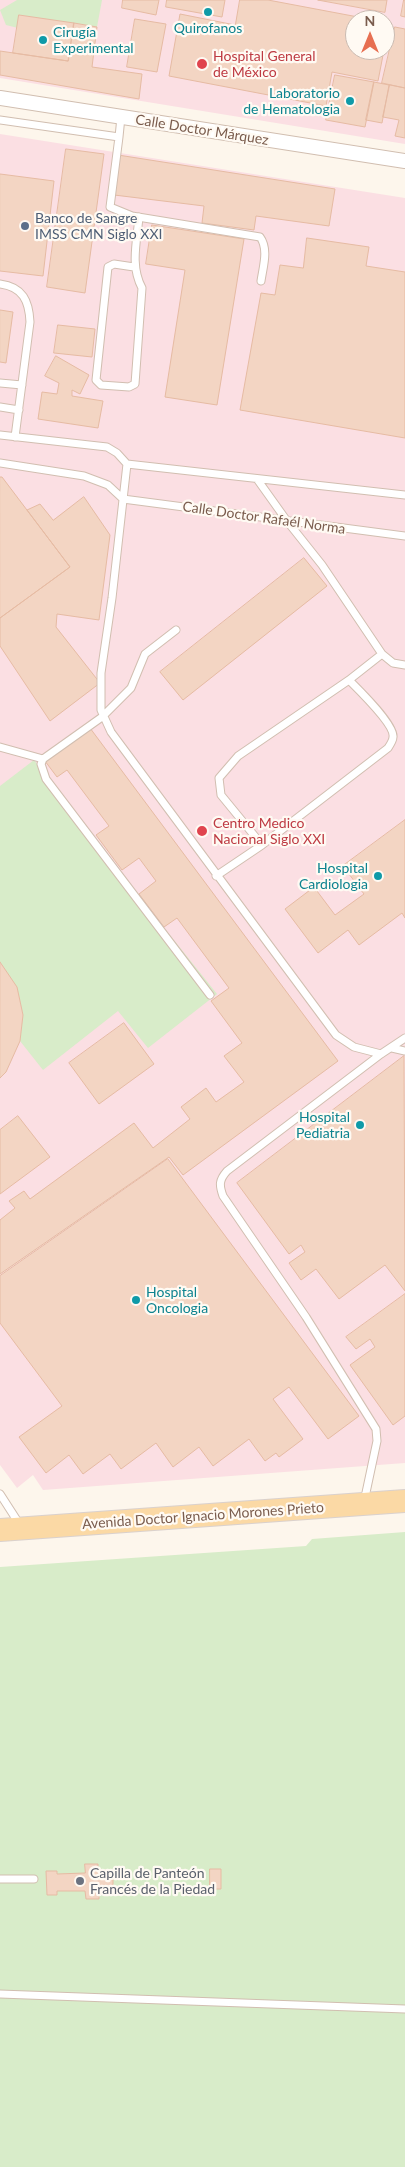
<!DOCTYPE html>
<html>
<head>
<meta charset="utf-8">
<style>
	body { margin:0 }
	#map { position:relative; width:405px; height:2167px; overflow:hidden; background:#fdf6ec; font-family:Lato,sans-serif }
	canvas { display:block }
	.north { position:absolute; left:345px; top:10px; width:50px; height:50px; box-sizing:border-box; background:#fffaf3; border:1px solid #cabbb1; border-radius:50%; rotate:0deg; font-size:14px; font-weight:700; line-height:20px; text-align:center; color:#7a5c4d }
	.north::after { content:''; display:block; margin:auto; width:18px; height:22px; background:#e76f51; clip-path:polygon(50% 0,100% 100%,50% 72%,0 100%) }
</style>
</head>
<body>
<div id="map">
<canvas width="405" height="2167"></canvas>
<div class="north">N</div>
</div>
<script>
const c = document.querySelector('canvas').getContext('2d');
c.lineJoin = 'round';
function fill(path, color) { c.fillStyle = color; c.fill(path, 'evenodd'); }
function stroke(path, color, width, dash) { c.strokeStyle = color; c.lineWidth = width; c.lineCap = dash ? 'butt' : 'round'; c.setLineDash(dash || []); c.stroke(path); }
function write(font, color, halo, rows, align = 'center') {
  c.font = font + ' Lato,sans-serif'; c.lineWidth = 4.5; c.setLineDash([]); c.textBaseline = 'middle'; c.strokeStyle = halo; c.fillStyle = color; for (const [text, x, y, turn = 0] of rows) {
    c.save(); c.translate(x, y); c.rotate((+turn || 0) * Math.PI / 180); c.textAlign = isNaN(turn) ? turn : align; if (halo) c.strokeText(text, 0, 0); c.fillText(text, 0, 0); c.restore();
  }
}
const medical = new Path2D(`
	M0,0h405v144l-405,-66zM355,20h30v30h-30z
	M0,134l405,64v1265l-362,27 -10,-15 -16,13 -17,-23z`);
const green = new Path2D(`
	M17,0h85l-5,27 -77,-12 -2,13 -12,-3 -6,-15z
	M34,760l52,70 131,164 -69,54 -30,-37 -75,59 -23,-29 3,-26 -6,-27 -17,-26v-176z
	M405,1532v635h-405v-600l306,-21 6,-7z`);
const building = new Path2D(`
	M123,0h36l-3,15 -34,-7z
	M167,0h58l-3,17 -56,-10z
	M240,0h28l106,20h-19v30h29l-6,31 -46,-9 -6,34 -157,-30 11,-62 55,11z
	M318,0h69l-2,12z
	M404,0h1v17l-4,-1z
	M19,15l55,8 -6,38 -55,-8z
	M135,19l31,5 -9,48 -30,-5z
	M385,22l4,1 -4,20z
	M74,23l23,4 -5,40 50,7 -3,25 -139,-24v-24l68,10z
	M395,27l10,2v59l-23,-5z
	M335,75l39,7 -9,45 -39,-7z
	M374,82l15,3 -7,38 -16,-3z
	M390,85l15,3v50l-10,-2 4,-16 -16,-3z
	M66,149l38,5 -19,139 -38,-6z
	M118,155l217,34 -6,37 -73,-10 -2,14 -52,-7 2,-17 -90,-11z
	M0,174l54,7 -11,95 -43,-5z
	M152,225l92,14 -27,166 -52,-8 20,-127 -39,-6z
	M307,238l62,9 -3,19 39,6v166l-165,-28 21,-117 14,2 5,-30 23,3z
	M0,310l13,2 -7,51 -6,-1z
	M58,325l37,4 -3,28 -38,-4z
	M56,356l33,19 -9,19 -8,-4v6l31,5 -5,27 -60,-9 4,-27 15,2 2,-11 -14,-7z
	M0,477h2l68,90 -70,51z
	M84,497l26,38 -11,85 -42,-6 -1,13 44,56 -50,38 -50,-75v-28l70,-51 -43,-57 13,-6 13,16z
	M304,558l23,28 -144,114 -23,-28z
	M90,728l248,333 -155,114 -14,-18 -169,117v-54l15,-12 -6,-7 15,-10 6,8 104,-76 19,25 37,-29 -9,-12 25,-19 10,14 28,-20 -20,-26 18,-13 -31,-42 18,-13 -52,-70 -13,9 -25,-33 17,-13 -17,-23 -17,12 -26,-35 13,-9 -42,-56 -10,7 -12,-16z
	M405,820v98l-3,-5 -43,32 -11,-15 -30,23 -33,-44 29,-22 21,28 29,-21 -21,-28z
	M0,962l17,25 6,28 -3,26 -14,31 -6,6z
	M124,1023l30,41 -55,40 -30,-41z
	M404,1056l1,235 -20,-26 -46,34 -23,-30 -15,11 -12,-17 16,-11 -4,-7 -12,9 -52,-71z
	M18,1116l32,41 -50,37v-64z
	M168,1159l191,257 -31,23 -39,-52 -16,12 30,40 -24,18 -3,-4 -11,8 -16,-22 -36,27 -14,-19 -26,20 -17,-24 -35,26 -11,-15 -27,20 -14,-19 -23,18 -27,-36 43,-31 -62,-83v-47z
	M405,1294v122l-12,9 -43,-60 25,-18 -5,-8 -14,10 -10,-12z
	M85,1864h13v6h8l7,8v7l-7,9h-7v5h-13l-1,-8h-28v4h-10l-1,-24h11v3l28,-1z
	M210,1869h11v20h-11z`);
const lane = new Path2D(`
	M0,120l119,17 2,-20
	M119,137l-9,70 22,9 128,21c9,12 3,30 1,44
	M134,267l-20,-3 -6,3 -12,113 5,5 28,2 6,-3 7,-96c-12,-22 -5,-47 -3,-71
	M0,284c23,3 29,17 30,38l-15,115
	M0,383l22,2
	M0,407l19,3
	M0,435l107,12 10,6 10,11 278,31
	M0,463l84,13 24,9 15,14
	M127,464l-15,134 -11,75v37l10,22 225,303 18,12 27,7
	M257,479l30,42 35,44 60,89 11,9 12,2
	M123,499l282,37
	M176,630l-31,24 -14,34 -29,29 -59,42 -2,5 5,15 164,216
	M349,680c9,9 46,45 44,57 0,3 -3,8 -5,11l-126,97 -41,-50 -2,-17 19,-22 111,-76 33,-26
	M0,747l43,12
	M216,876l46,-31
	M392,1048l13,3
	M0,1494l20,31
	M364,1502l13,-61 -1,-12 -70,-112 -83,-121c-4,-11 -4,-16 4,-25l154,-117 24,-16
	M0,1879h34
	M0,1994l405,15`);
const street = new Path2D(`
	M0,98l405,63`);
const primary = new Path2D(`
	M0,1530l405,-29`);
const markers = [
	[208,12,5,"#0f9aa8"],
	[43,40,5,"#0f9aa8"],
	[202,64,6,"#e0444e"],
	[350,101,5,"#0f9aa8"],
	[25,226,5,"#5c6f8a"],
	[202,831,6,"#e0444e"],
	[378,876,5,"#0f9aa8"],
	[360,1125,5,"#0f9aa8"],
	[136,1300,5,"#0f9aa8"],
	[80,1881,5,"#6b7280"]
];
const cultureNames = [
	["Quirofanos",208,28,"center"],
	["Cirugía",53,32,"left"],
	["Experimental",53,48,"left"],
	["Laboratorio",340,93],
	["de Hematologia",340,109],
	["Hospital",368,868],
	["Cardiologia",368,884],
	["Hospital",350,1117],
	["Pediatria",350,1133],
	["Hospital",146,1292,"left"],
	["Oncologia",146,1308,"left"]
];
const healthNames = [
	["Hospital General",213,56],
	["de México",213,72],
	["Centro Medico",213,823],
	["Nacional Siglo XXI",213,839]
];
const streetNames = [
	["Calle Doctor Márquez",202,130,9],
	["Calle Doctor Rafaél Norma",264,518,8],
	["Avenida Doctor Ignacio Morones Prieto",203,1516,-4]
];
const serviceNames = [
	["Banco de Sangre",35,218],
	["IMSS CMN Siglo XXI",35,234]
];
const worshipNames = [
	["Capilla de Panteón",90,1873],
	["Francés de la Piedad",90,1889]
];
fill(medical, '#fbdfe3');
fill(green, '#d8ecc9');
fill(building, '#f3d5c3');
stroke(building, '#e6bba3', 1);
stroke(lane, '#d1beb0', 9);
stroke(street, '#d1beb0', 16);
stroke(primary, '#dad1cd', 24);
stroke(lane, '#fff', 7);
stroke(street, '#fff', 14);
stroke(primary, '#fbd9a5', 22);
for (const [x, y, r, color] of markers) { const dot = new Path2D(); dot.arc(x, y, r, 0, 2 * Math.PI); c.fillStyle = color; c.fill(dot); stroke(dot, '#fffaf3', 2); }
write('14px', '#0d838f', '#fffaf3', cultureNames, 'right');
write('14px', '#be3a42', '#fffaf3', healthNames, 'left');
write('14px', '#7a5c4d', '#fffaf3', streetNames);
write('14px', '#4e5e75', '#fffaf3', serviceNames, 'left');
write('14px', '#5b616d', '#fffaf3', worshipNames, 'left');
</script>
</body>
</html>
